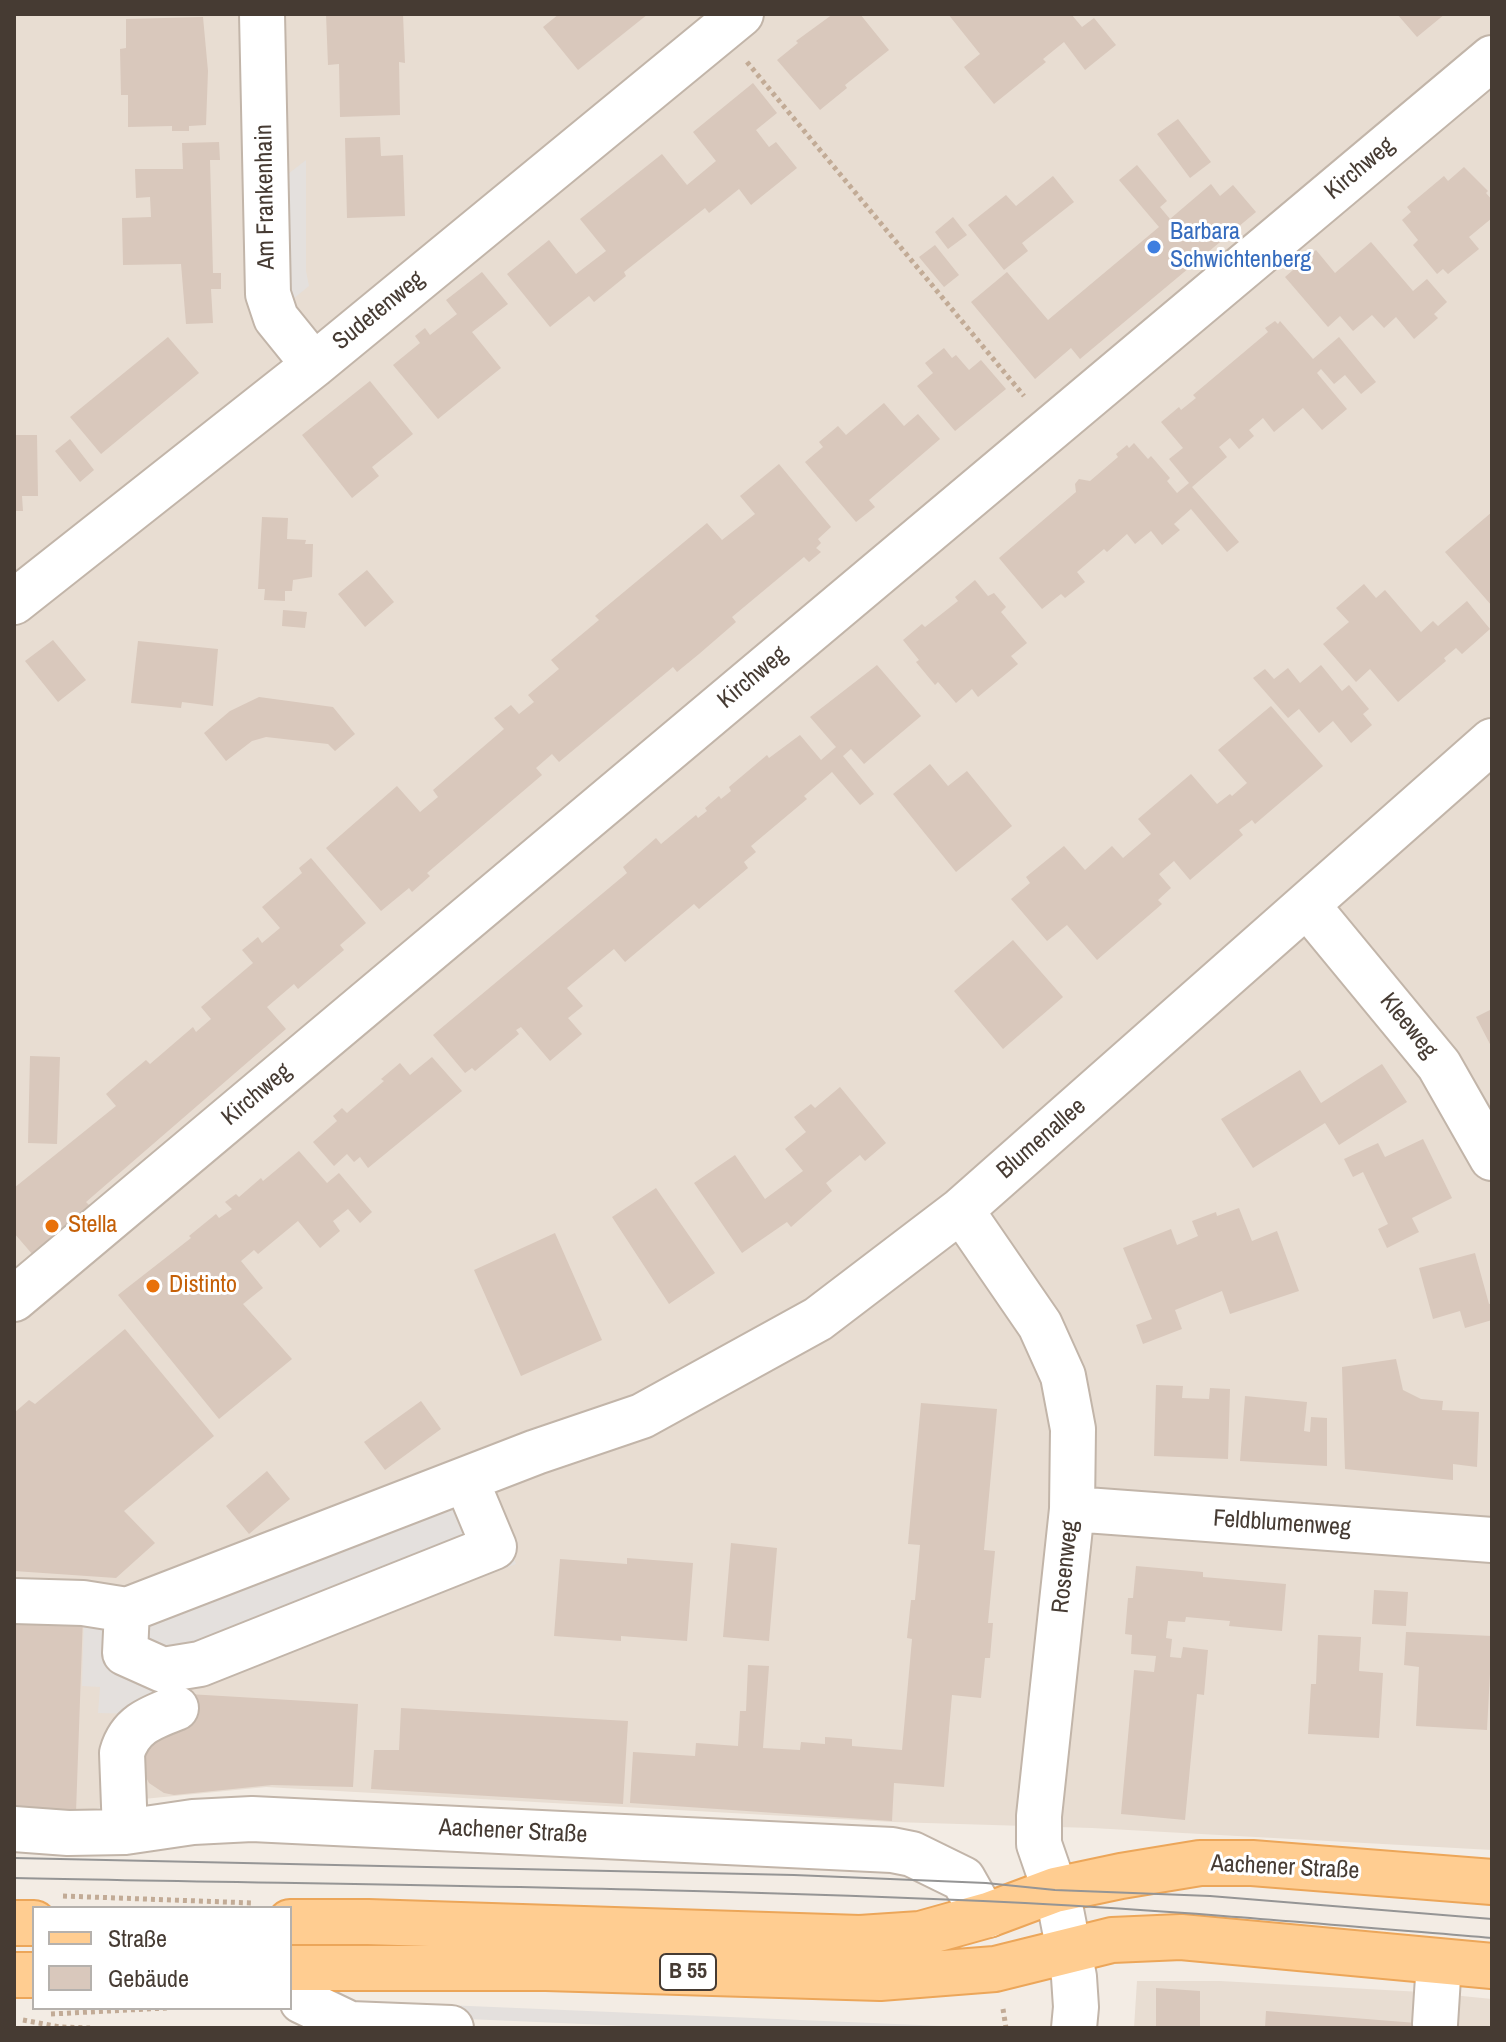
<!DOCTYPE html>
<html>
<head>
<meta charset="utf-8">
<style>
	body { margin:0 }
	#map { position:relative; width:1506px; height:2042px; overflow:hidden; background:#f3ece4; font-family:"Archivo Narrow",sans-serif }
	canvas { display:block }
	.frame { position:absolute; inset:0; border:16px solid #463b33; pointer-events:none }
	.legend { position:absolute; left:32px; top:1906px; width:260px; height:104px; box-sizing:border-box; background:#fff; border:2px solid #b5b1ad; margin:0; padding:10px 14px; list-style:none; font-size:24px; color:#463b33 }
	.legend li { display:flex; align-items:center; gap:16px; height:40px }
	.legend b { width:40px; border:2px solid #b5b1ad }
</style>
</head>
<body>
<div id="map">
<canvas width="1506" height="2042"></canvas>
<div class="frame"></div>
<ul class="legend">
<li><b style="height:10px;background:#ffcd91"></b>Straße</li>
<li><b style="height:22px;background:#d9c8bc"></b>Gebäude</li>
</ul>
</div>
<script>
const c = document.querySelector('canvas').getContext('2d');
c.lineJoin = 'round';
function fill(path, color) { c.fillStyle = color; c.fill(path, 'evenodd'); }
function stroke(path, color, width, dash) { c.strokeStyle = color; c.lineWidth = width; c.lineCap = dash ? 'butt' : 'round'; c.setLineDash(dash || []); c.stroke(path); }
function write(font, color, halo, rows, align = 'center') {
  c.font = font + ' "Archivo Narrow",sans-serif'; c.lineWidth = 6; c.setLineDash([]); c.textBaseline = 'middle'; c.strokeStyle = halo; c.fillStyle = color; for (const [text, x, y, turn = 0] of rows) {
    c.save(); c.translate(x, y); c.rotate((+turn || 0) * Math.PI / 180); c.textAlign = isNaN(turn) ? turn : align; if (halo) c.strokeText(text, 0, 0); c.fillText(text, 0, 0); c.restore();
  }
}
const residential = new Path2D(`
	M14,14h1478v1836l-400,-22 -199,-6 -627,-35 -133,13 -61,14 -58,-2z
	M1137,1981h83l202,11 70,7v29h-358z`);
const parking = new Path2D(`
	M306,160v111l3,15 -22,18 -8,-123z
	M487,1489l29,75 -295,117 -7,-17 -75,50 -41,-1 2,-26 -18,-1 2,-71z
	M446,2005l544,23h-316l-229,-10z`);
const building = new Path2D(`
	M326,14h77l2,49 -6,-1 1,53 -60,2 -1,-53 -11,1z
	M559,14h89l-70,56 -35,-43z
	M833,14h27l29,36 -44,35 2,3 -27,22 -43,-50 21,-17 -2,-2z
	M948,14h123l11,13 12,-9 22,27 -31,25 -21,-28 -21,17 3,3 -52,42 -30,-37 16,-13z
	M1397,14h48l-28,23z
	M203,17l5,54 -2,54 -17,1v5h-17v-5l-44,1v-32h-7l-1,-46 6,-1v-29z
	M753,83l24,30 -21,17 13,17 7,-5 21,26 -46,37 -12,-16 -30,24 -4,-5 -81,64 2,4 -32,26 -5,-6 -39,31 -43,-53 42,-34 27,34 30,-23 -26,-32 82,-65 25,31 29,-24 -23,-29z
	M1178,119l33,43 -21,16 -33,-44z
	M380,137l1,19 22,-1 2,61 -58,2 -2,-80z
	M219,142l1,18h-10l3,113h8v16h-10l2,34 -27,1 -5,-60 -58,1 -1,-47 29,-1 -1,-20 -14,1 -1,-29h48l-1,-26z
	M1137,165l30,36 -7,6 10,12 41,-35 9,12 13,-11 23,27 -176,147 -9,-11 -36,31 -64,-77 36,-30 41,48 111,-93 -40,-47z
	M1464,167l24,24 -2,2 6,7v18l-23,19 10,12 -31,25 -5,-5 -6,5 -24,-29 5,-5 -16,-20 9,-8 -4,-5 37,-31 4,5z
	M1053,176l21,26 -52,41 6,8 -24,19 -36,-45 38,-30 10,11z
	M953,217l14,18 -19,14 -13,-17z
	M1371,242l42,49 14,-12 20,23 -13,12 4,4 -24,21 -18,-22 -12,11 -12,-13 -19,16 -13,-15 -12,11 -43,-50 31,-27 19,23z
	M935,245l24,30 -15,12 -25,-30z
	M482,272l26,32 -36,28 29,36 -63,51 -45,-54 27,-22 -5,-7 10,-8 5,7 27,-21 -11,-14z
	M1275,321l3,3 2,-3 33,38 26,-22 37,45 -15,12 -16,-19 -11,9 -13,-15 -4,4 30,36 -25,21 -19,-22 -29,24 -11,-14 -14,12 5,6 -15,13 -9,-11 -11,9 8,10 -35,30 47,55 -12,10 -36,-43 -17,15 6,6 -18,15 -11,-14 -16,13 -8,-10 -20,18 -3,-3 -27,23 8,10 -20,16 -4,-4 -19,15 -43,-51 77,-66 -1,-8 4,-5 11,2 28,-24 -2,-3 11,-9 2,3 5,-5 14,16 3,-3 19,22 -3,3 10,12 12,-10 -20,-24 14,-11 -22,-26 18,-15 2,3 15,-12 -3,-3 75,-63 -3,-4z
	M168,337l31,36 -98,81 -31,-37z
	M944,348l8,10 4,-3 13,15 12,-10 25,29 -51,42 -38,-45 16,-13 -8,-10z
	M370,381l43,53 -41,33 7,9 -27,22 -50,-63z
	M884,403l20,23 14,-12 22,25 -71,61 6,7 -19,15 -51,-60 18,-15 -4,-5 19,-16 8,9z
	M14,435h23l1,61h-16l1,15h-9z
	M70,439l24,31 -14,12 -25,-31z
	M779,464l52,63 -13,12 3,4 -5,5 5,4 -12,10 -5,-5 -72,60 4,5 -37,32 -22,18 -4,-5 -114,95 -7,-8 -16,14 6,7 -115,98 3,3 -18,16 -3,-4 -28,23 -55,-63 71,-62 23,26 18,-15 -5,-7 71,-61 -10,-11 17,-13 8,9 15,-12 -6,-7 31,-26 -8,-9 48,-40 -4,-4 112,-93 15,17 33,-26 -15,-18z
	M1492,512v94l-47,-54z
	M262,517l26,1 -1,21 19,1 -1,4h8l-1,33 -19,3 -1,11h-7v10l-21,-1 1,-11h-7z
	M367,570l27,32 -29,25 -27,-33z
	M975,580l13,16 6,-3 12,14 -5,5 26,31 -16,13 7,8 -40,33 -6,-8 -16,14 -18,-21 -3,3 -19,-23 3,-2 -16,-20 19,-16 3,3 33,-26 -3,-4z
	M1364,584l12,14 9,-8 36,42 12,-11 5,5 29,-25 23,28 -28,25 -6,-6 -12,10 2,3 -48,41 -28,-33 -14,13 -33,-38 26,-22 -13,-14z
	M283,610l24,2 -2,16 -23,-2z
	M53,640l33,40 -28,22 -33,-41z
	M138,641l80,8 -5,57 -31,-4 -1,6 -50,-5z
	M877,665l44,51 -57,48 -13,-15 -8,7 31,38 -14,11 -28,-33 -28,24 3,3 -56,47 5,6 -12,10 4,6 -49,41 -5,-5 -69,58 -11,-13 -47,39 16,18 -15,12 14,16 -32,27 -29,-34 -5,3 3,4 -44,37 -3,-3 -7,5 -32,-38 194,-162 -4,-6 33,-29 5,6 35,-29 2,3 9,-7 -2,-3 14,-12 2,3 10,-8 -2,-4 38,-32 2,3 31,-23 21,25 15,-13 -26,-30z
	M1321,665l21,26 7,-6 20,24 -6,5 9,11 -21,18 -18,-22 -14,12 -20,-24 -11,9 -35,-40 12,-9 9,10 14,-11 12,15z
	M259,697l74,10 22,27 -20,17 -7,-7 -62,-7 -14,4 -26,20 -22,-28 26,-22z
	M1271,706l52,60 -68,58 -3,-4 -13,10 4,5 -53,45 -16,-19 -15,13 12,14 -13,12 4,4 -65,56 -30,-35 -20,16 -36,-42 19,-16 -4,-6 38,-31 21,24 27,-24 11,12 28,-24 -13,-15 53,-45 26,30 13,-10 2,2 15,-13 -29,-33z
	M930,764l18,22 19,-15 45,55 -56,46 -63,-78z
	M311,858l55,65 -26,22 4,5 -46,39 -4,-5 -27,23 19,22 -200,173 4,4 -57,49 -19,-22v-45l102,-82 -10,-12 16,-14 24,-20 4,4 43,-37 3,5 15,-13 -10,-12 52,-44 -11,-13 16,-13 4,6 18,-15 -18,-21 40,-34 -3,-5z
	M1013,940l50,57 -60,52 -49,-58z
	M1492,1009v39l-16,-31z
	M30,1056l30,1 -3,87 -29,-1z
	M432,1057l30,34 -94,77 -8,-11 -6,5 -7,-8 -13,12 -21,-24 24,-21 -4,-5 9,-8 5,5 37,-32 -3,-2 19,-16 10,12z
	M1382,1064l25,38 -68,43 -14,-22 -72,45 -32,-49 79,-49 21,33z
	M840,1087l46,56 -21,18 -5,-6 -34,28 6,8 -41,36 -4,-5 -45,31 -48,-70 41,-28 30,44 38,-28 -18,-22 21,-17 -12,-15 17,-13 4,4z
	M1423,1139l29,59 -40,20 7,14 -32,16 -9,-19 10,-5 -25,-52 -10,5 -9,-18 34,-16 7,14z
	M299,1151l28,32 12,-10 33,39 -12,11 -12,-14 -15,12 7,10 -20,17 -22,-27 -40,33 -4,-4 -13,11 22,27 -20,16 49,55 -73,60 -101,-124 73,-57 -2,-2 27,-22 3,4 13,-9 -7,-7 11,-8 3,3 22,-19 2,3z
	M656,1188l59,85 -46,31 -57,-87z
	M1239,1208l13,33 25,-10 22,60 -69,23 -8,-23 -47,19 7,19 -39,15 -7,-19 16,-6 -29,-71 48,-19 6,16 21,-9 -6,-15 24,-9 1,4z
	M555,1233l47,107 -81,36 -47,-106z
	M1475,1253l14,51 3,-1v17l-27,8 -5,-17 -27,8 -14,-51z
	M125,1329l89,107 -90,75 31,32 -39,35 -102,-7v-158l15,-13 6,4z
	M1396,1359l7,31 18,9 22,2 -1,9 37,2 -2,55 -24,-3v16l-108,-11 -3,-102z
	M1156,1385l27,1 -1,12 27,1 1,-11 20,1 -2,70 -74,-3z
	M1245,1396l62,6 -3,29 6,1 1,-15 16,1v48l-87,-5z
	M421,1401l20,28 -56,41 -21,-28z
	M921,1403l76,6 -13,141 11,1 -7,72h5l-3,35h-5l-4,40 -29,-3 -8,92 -50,-4 -2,38 -262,-18 3,-51 62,4 1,-13 42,3 2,-35h6l2,-46 21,1 -6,82 37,2 1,-8 24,2v-7l27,2v7l50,4 10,-111 -5,-1 4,-38h4l5,-55 -12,-1z
	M267,1471l23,28 -41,35 -23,-28z
	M731,1543l46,5 -8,93 -46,-4z
	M627,1558l66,5 -6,78 -66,-5v5l-67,-5 6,-77 67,5z
	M1136,1566l67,6v5l83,7 -4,47 -53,-5 1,-5 -44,-4 -1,5 -17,-1 -2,17 6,1 -2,18 11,1 2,-11 25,3 -4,45 -7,-1 -12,126 -64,-6 13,-144 20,2 2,-16 -25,-2 1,-19 -7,-1 3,-36h5z
	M1374,1590l34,2 -2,34 -34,-2z
	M14,1614l69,2 -7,196 -62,-2z
	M1406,1632l86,4 -5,94 -71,-4 3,-59 -15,-2z
	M1318,1635l43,2 -2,34 24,2 -4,65 -71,-4 3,-50h5z
	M188,1694l170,10 -5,83 -81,-2 -98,10 -10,-2 -15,-10 -5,-10 -1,-22z
	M401,1708l227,13 -5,83 -252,-15 3,-39h25z
	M1156,1988l44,3v37h-44z
	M1266,2011l188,15v2h-189z`);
const path = new Path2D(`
	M747,62l277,334
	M63,1896l190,7
	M1003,2009l3,19
	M51,2014l116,-6
	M23,2020l37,7 30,1`);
const minor = new Path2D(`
	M262,14l6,280 8,24 38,47
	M14,602l300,-237 427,-351
	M1307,905l132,160 53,93
	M961,1210l79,115 23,51 10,53 -1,80 -33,307v28l21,61 14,72 2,30 -2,21
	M14,1299l1478,-1241
	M1072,1509l420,31
	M14,1601l69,2 44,7 409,-158 106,-36 176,-97 143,-109 531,-469
	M127,1610l-2,43 38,17 37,-6 294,-117 -28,-67
	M14,1829l54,4 57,-1 68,-10 59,-3 640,31 20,4 51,25 13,23 12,13
	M125,1832l-3,-79c8,-28 28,-35 54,-45
	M304,1968l-2,33 48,23 101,4
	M1435,2024l4,-62`);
const major = new Path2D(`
	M290,1922h78l492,16 60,-4 68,-19 67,-25 66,-14 79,-13h52l240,19
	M14,1923h20
	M290,1968h256l334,10 115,-9 117,-29 69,-3 311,29
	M14,1975h20`);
const tram = new Path2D(`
	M14,1858l780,17 192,8 69,7 155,6 282,23
	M14,1878c337,7 674,9 1011,25 156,8 311,22 467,35`);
const markers = [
	[1154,247,8,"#3f7fe0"],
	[52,1226,8,"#e8710a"],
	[153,1286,8,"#e8710a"]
];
const shields = [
	[688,1972,56]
];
const shieldNames = [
	["B 55",688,1972]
];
const streetNames = [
	["Kirchweg",1360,169,-40],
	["Am Frankenhain",266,197,-91],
	["Sudetenweg",379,311,-39],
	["Kirchweg",753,678,-40],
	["Kleeweg",1408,1026,51],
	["Kirchweg",257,1095,-40],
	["Blumenallee",1042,1139,-41],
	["Feldblumenweg",1282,1524,4],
	["Rosenweg",1066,1567,-84],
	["Aachener Straße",513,1832,3],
	["Aachener Straße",1285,1868,3]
];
const shopNames = [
	["Barbara",1170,233],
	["Schwichtenberg",1170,261]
];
const foodNames = [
	["Stella",68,1226],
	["Distinto",169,1286]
];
fill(residential, '#e8ddd2');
fill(parking, '#e4e0dd');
fill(building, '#d9c8bc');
stroke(minor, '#c2b5a9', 48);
stroke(major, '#eca659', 48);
stroke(path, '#c2ab96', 5, [4, 4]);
stroke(minor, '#fff', 44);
stroke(major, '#ffcd91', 44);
stroke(tram, '#959595', 2);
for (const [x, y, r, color] of markers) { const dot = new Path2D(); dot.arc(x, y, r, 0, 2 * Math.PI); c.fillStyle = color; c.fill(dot); stroke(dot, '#fff', 3); }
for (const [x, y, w] of shields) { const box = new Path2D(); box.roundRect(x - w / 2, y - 18, w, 36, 6); c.fillStyle = '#fff'; c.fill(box); stroke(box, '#463b33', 2); }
write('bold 22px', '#463b33', null, shieldNames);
write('24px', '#463b33', '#fff', streetNames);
write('24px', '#366cbe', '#fff', shopNames, 'left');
write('24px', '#c56008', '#fff', foodNames, 'left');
</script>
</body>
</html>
